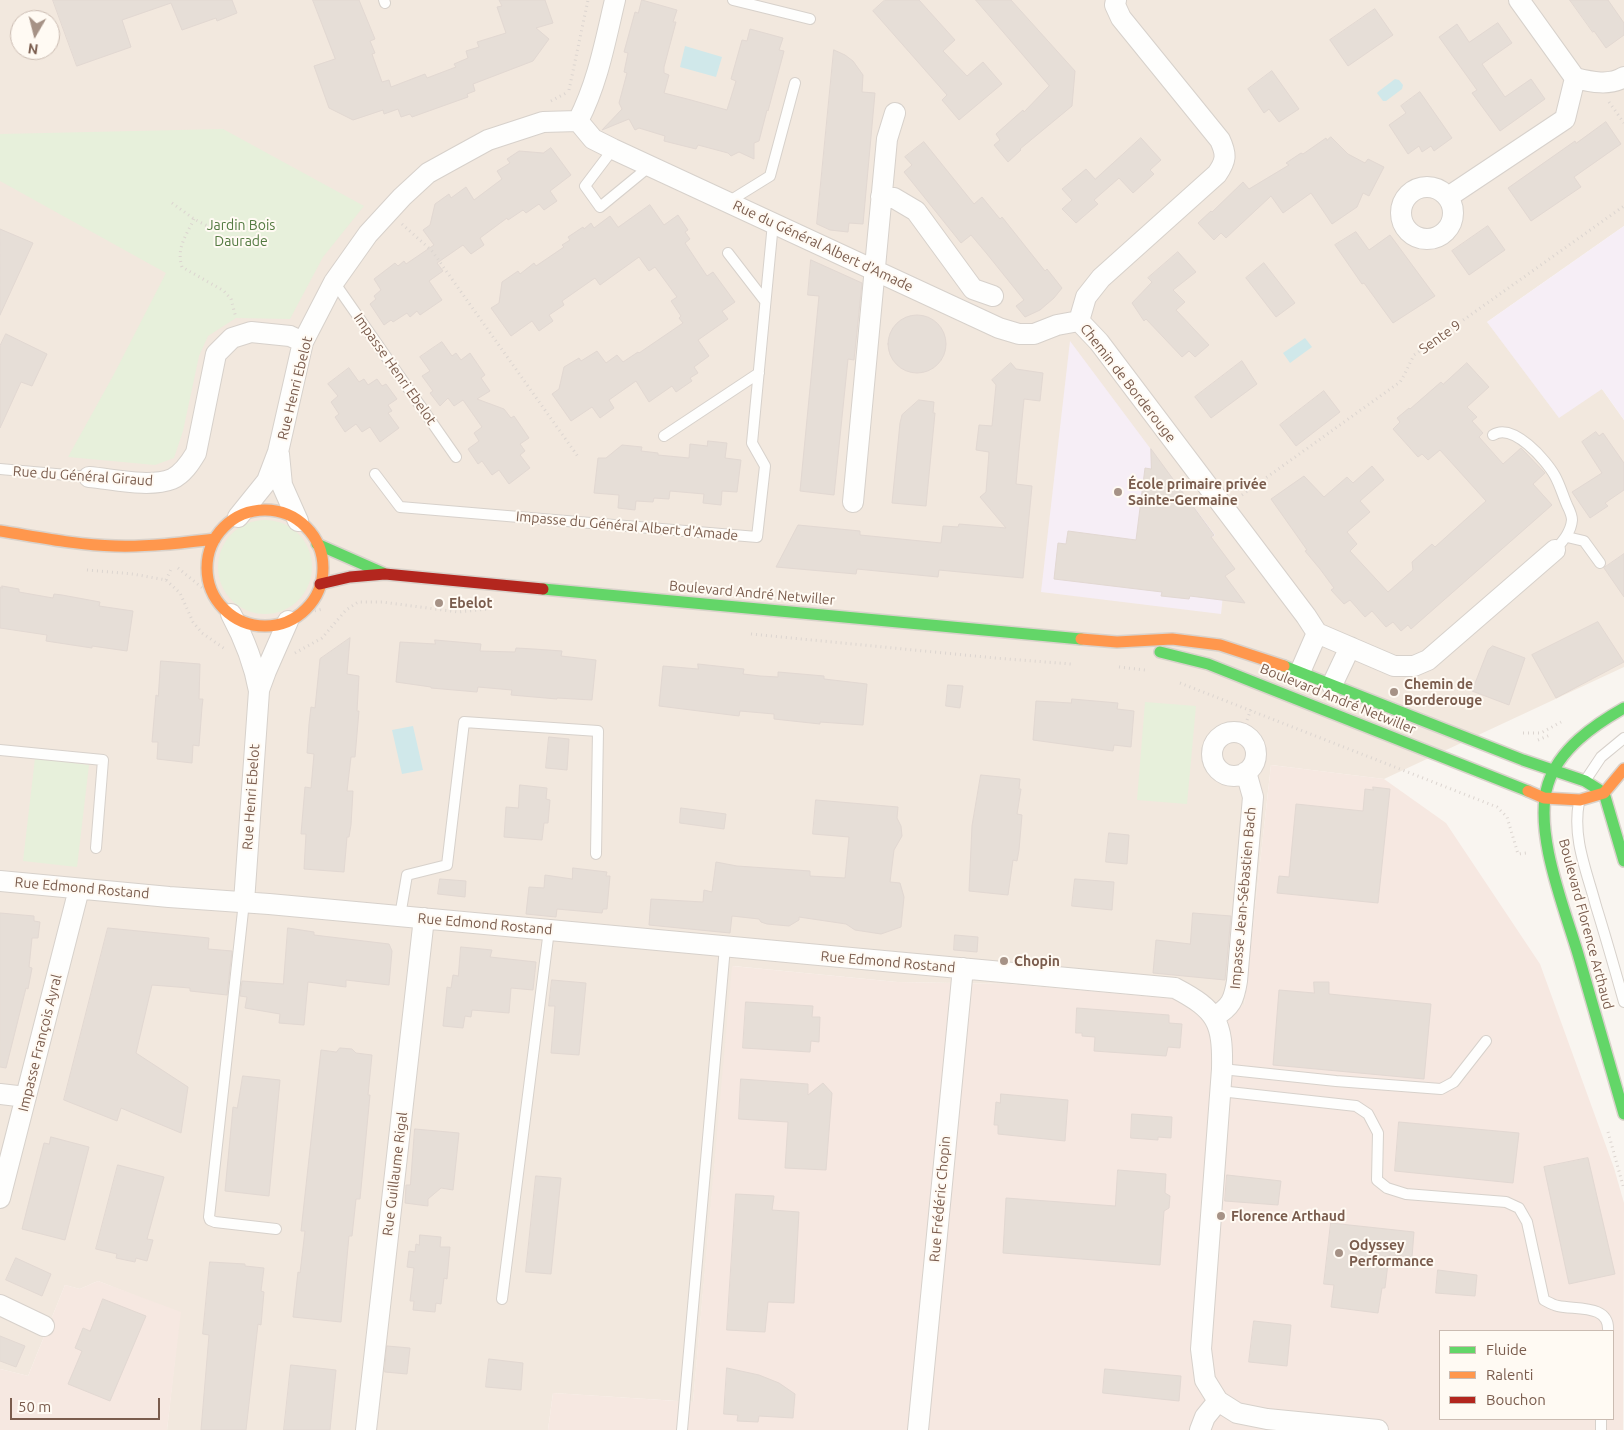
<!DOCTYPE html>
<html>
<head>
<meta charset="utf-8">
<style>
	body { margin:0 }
	#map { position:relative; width:1624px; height:1430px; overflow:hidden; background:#f9f5f0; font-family:Ubuntu,sans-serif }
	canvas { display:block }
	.legend { position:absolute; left:1439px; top:1330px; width:175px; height:90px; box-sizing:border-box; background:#fffaf3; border:1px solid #cabbb1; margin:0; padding:6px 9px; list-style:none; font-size:15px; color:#7a5c4d }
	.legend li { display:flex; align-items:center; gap:10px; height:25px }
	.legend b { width:25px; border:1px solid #cabbb1 }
	.north { position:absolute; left:10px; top:10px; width:50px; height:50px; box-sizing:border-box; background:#fffaf3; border:1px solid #cabbb1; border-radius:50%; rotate:188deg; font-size:14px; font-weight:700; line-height:20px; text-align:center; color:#7a5c4d }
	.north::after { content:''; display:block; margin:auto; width:18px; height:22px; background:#a69286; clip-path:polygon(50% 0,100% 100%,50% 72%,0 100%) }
	.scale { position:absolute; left:10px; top:1398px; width:150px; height:22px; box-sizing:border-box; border:2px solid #7a5c4d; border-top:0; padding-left:6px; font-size:15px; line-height:18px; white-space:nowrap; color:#7a5c4d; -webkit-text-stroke:4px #fffaf3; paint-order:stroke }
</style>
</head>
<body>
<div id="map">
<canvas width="1624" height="1430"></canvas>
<ul class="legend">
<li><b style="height:6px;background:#63d668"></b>Fluide</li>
<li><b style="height:6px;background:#ff974d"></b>Ralenti</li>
<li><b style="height:6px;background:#b3261e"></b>Bouchon</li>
</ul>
<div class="north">N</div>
<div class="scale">50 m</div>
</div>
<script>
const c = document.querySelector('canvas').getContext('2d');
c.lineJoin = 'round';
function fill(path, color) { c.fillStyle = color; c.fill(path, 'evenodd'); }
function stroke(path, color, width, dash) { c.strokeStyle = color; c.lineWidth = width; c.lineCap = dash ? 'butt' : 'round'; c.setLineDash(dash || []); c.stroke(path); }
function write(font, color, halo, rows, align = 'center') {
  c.font = font + ' Ubuntu,sans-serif'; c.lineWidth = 4; c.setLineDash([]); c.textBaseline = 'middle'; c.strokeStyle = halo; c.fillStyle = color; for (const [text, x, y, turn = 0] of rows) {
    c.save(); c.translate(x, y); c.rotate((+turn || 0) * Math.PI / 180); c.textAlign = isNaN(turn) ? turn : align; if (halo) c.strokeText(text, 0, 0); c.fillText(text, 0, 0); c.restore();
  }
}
const residential = new Path2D(`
	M0,0h1624v226l-137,96 115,67 22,31v247l-240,112 -113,-14 -27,240 -233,-21 -114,-2 -164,-16 -40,436 -140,-9 -5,37h-381l13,-117 -82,-32 -18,8 -15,-4 -37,91 -28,-7zM20,20h30v30h-30z`);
const commercial = new Path2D(`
	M1271,765l113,14 62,44 94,141 74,204 10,35 -1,227h-1075l5,-37 140,9 39,-436 165,16 114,2 233,21zM1440,1331h173v88h-173z
	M98,1281l83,31 -14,118h-167v-61l28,7 37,-91 15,4z`);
const education = new Path2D(`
	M1624,226v194l-22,-31 -43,29 -72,-96z
	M1070,341l145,194 -4,3 14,38 -4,38 -180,-22z`);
const green = new Path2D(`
	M223,129l141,77 -41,51 -33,62 -54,-1 -28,18 -9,20 -16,75 -9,27 -19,7 -87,-8 45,-81 53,-103 -166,-92v-47z
	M218 567a47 47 0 1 1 94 0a47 47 0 1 1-94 0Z
	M1145,702l51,4 -9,98 -50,-4z
	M35,758l54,7 -12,102 -54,-6z`);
const water = new Path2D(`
	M685,46l37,11 -6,20 -36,-10z
	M1395,79l4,1 4,5 -1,4 -16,12h-3l-6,-8 2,-2z
	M1305,338l7,9 -22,16 -7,-10z
	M413,726l10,44 -21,4 -10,-44z`);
const building = new Path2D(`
	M53,0h179l5,13 -20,8 -1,-3 -34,12 -11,-27 -49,17 9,27 -54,19z
	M313,0h46l16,39 -5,2 5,12 -3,1 10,28 7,-2 2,7 34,-13 2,4 29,-11 -2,-3 14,-6 -2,-7 13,-4 -2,-5 29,-9 -9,-26 5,-1 -3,-6h46l8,23 -17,5 13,11 -16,22 -60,23 2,7 -8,3 1,3 -56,20 -2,-3 -9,3 -3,-8 -14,5 -1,-4 -30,10 -24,-12 -15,-42 21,-7z
	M642,0l35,10 -4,12h3l-12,45v6l5,2 -5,18 27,7 36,10 9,-29 -5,-2 11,-39 5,1 3,-12 33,9 -4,12 5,1 -16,60 -1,-1 -8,31 -5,2v16l-15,-7 -8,4 -3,-3 -30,-8 -2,4 -32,-8 1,-5 -26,-8 -4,2 -6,-11 -27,11 20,-21 -3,-6 8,-30 -3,-1 4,-19 -4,-1 11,-40 3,1z
	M885,0h34l36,40 -12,11 24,25 16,-14 19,22 -43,36 -17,-20 5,-5 -74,-84z
	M976,0h35l64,71 -3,35 -52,43 1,1 -13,12 -14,-17 6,-5 -4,-6 27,-24 1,2 25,-26z
	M1570,0h38l16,23v12l-18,13 -12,-17 -1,1z
	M1375,9l18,26 -45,31 -18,-26z
	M1498,23l14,20 -30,21 23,33 26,-18 14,20 -45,32 -28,-38 5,-3 -38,-53 18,-13 12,18z
	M834,50l11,5 8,6 10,14 -1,17 13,1 -12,131 -14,-1 -1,9 -18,-2 -13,-6z
	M1272,71l27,38 -20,13 -10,-13 -5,4 -16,-24z
	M1420,92l32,46 -18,13 -3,-5 -9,6 -3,-6 -11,8 -19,-29 17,-12 -5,-7z
	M1606,122l15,22 -47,33 7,10 -50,34 -23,-33 67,-47 1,2z
	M1331,137l17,17 17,9 3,-4 16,8 -15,29 -6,-3 -6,14 -25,17 -21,-31 -28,20 -12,-17 -45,42 -5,-5 -7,7 -16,-17 13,-12 1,1 31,-30 6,7 40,-24 -3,-2 15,-10 2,1 23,-16 1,2z
	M1141,138l20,22 -11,10 4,4 -21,19 -14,-15 -25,22 4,4 -22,19 -14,-14 10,-9 -10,-11 24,-20 9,10z
	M924,142l50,62 8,-7 18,22 2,-2 43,54 2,-2 15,19 -8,10 -14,12 -15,7 -9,-11 8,-6 -37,-46 -16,-19 -10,8 -57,-71 8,-7 -7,-8z
	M551,148l20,27 -21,16 7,10 -13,9 -5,-6 -13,9 -3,-3 -15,10 -1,-2 -27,20 4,7 -13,9 -8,-9 -26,18 6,8 -14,10 13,19 -22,15 -3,-4 -7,6 -3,-4 -14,9 -2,-2 -7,5 -14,-21 6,-5 -2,-3 7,-6 -7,-11 21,-16 3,3 6,-5 2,3 28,-19 -11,-15 7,-5 5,-21 14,-10 2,4 15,-11 8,13 28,-21 -5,-8 13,-8 -3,-4 12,-8 24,2z
	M650,205l14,20 14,-10 10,15 -3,2 5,7 -5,4 22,33 6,-4 22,30 -13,9 6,8 -30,21 11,16 -15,11 4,6 -8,5 2,3 -16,11 -4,-6 -23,16 -13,-21 -27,19 5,8 -14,10 -8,-11 -21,14 -19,-27 7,-5 5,-22 15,-9 2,3 16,-10 9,12 11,-8 6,7 15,-10 1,1 44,-30 -4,-5 2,-2 -10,-15 6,-4 -22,-30 -6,4 -10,-14 -39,28 -5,-7 -33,23 2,4 -15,10 4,6 -14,10 -7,-10 -21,15 -20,-28 8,-5 3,-21 16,-11 2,3 14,-11 2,3 28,-19 -2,-2 8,-5 -2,-3 15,-10 1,2 7,-6 3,5 16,-12 8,11z
	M1488,226l17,24 -36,25 -17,-24z
	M0,229l33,14 -33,72z
	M1356,232l13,18 21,-15 45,61 -42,27 -29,-40 -2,1 -27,-39z
	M1178,252l18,20 -23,18 12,12 -9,8 33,35 -14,12 -6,-6 -7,6 -36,-38 -2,2 -12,-18 20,-21 -4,-4z
	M811,260l51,23 -8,77 -6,-1 -14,136 -34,-4 19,-195 -11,-1z
	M1264,263l31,40 -19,14 -30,-39z
	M888 344a29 29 0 1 1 58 0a29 29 0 1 1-58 0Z
	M6,334l41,20 -15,32 -11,-4 -21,46v-82z
	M442,342l10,14 4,-3 5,7 9,-7 15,22 -4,3 9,13 -13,8 27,10 7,9 3,-2 15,22 -9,6 5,7 -5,4 10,13 -21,16 -10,-14 -7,5 -10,-14 -4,3 -10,-15 11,-8 -5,-8 8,-6 -19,-27 -9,6 -6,-8 -8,8 -10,-13 3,-2 -11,-15 8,-5 -10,-14z
	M1242,361l15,23 -46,34 -16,-21z
	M1011,363l5,6 27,4 -3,28 -16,-2 -5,51 -3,34 16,2 -9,92 -84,-8 -1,7 -81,-8 -1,5 -80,-7 22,-42 62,6v4l81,8 2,-17 15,1 1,-3 47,4 -26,-31 6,-5 3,-40 -13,-2 3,-25 13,1 4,-41 -4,-5z
	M1467,363l22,24 -22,20 10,10 -5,4 11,12 -4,4 24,27 18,-16 2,2 22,23 -12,11 19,21 -141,124 -3,-4 -7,6 -8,-9 -7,5 -14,-16 -7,6 -15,-17 -6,4 -13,-14 3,-2 -14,-19 -15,-18 2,-1 -36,-51 33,-23 20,21 23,-20 6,6 19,-17 12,14 -24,21 10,11 -23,20 10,12 -7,7 38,41 25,-22 -1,-8 20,-18 3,3 51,-46 -46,-51 -12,10 -6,-6 -4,3 -25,-28 7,-7 -3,-4 12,-10 1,1 31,-27 2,2z
	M349,368l10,14 5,-3 4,6 9,-6 5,7 4,-2 11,15 -9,6 4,6 -4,2 11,15 -19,14 -10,-15 -8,5 -6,-8 -11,8 -10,-15 4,-3 -8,-12 7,-6 -10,-12z
	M1324,391l16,21 -44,34 -16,-21z
	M919,400l15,2 -1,11h2l-9,93 -34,-3 8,-80 2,-8z
	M1596,432l3,4 4,-3 21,30v27l-19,13 3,3 -18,12 -18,-26 30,-19 -20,-31z
	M708,441l19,2 -2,15 16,2 -4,32 -15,-1 -1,14 -18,-2 1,-9 -34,-3 -1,8 -15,-1 -1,4 -17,-1 -1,9 -17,-2 1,-13 -25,-2 4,-35h8l16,-13 20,2 -1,4 17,2v2l31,3 1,-14 17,2z
	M1151,449l63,86 -3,2 24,32 -10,7 20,27 -55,-7 -1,3 -28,-3 1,-4 -108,-13 4,-36 8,1 2,-13 68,9 9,-72 6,1z
	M1624,554v43l-20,-29z
	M2,586l17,3v3l34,6 1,-4 8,1 38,7 -1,4 34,5 -6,40 -35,-5v2l-46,-7 1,-6 -47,-7v-41l2,1z
	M1598,622l26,40 -68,36 -24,-43z
	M350,638l-3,36 12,2 -2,35h2l-4,46h-4l-4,34h6l-2,34 -2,12h-2l-3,35 -40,-3 2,-35h-5l4,-47 6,1 3,-34 -7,-1 2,-29 2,-17 4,1 5,-49z
	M435,640l46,4 -1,7 35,1 1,-4 18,1 28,2 -1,5 35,4 -4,40 -35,-2v1l-46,-4 1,-5 -34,-3 -1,5 -46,-4v-1l-35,-5 4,-40 35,2z
	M1493,646l32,12 -16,47 -37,-14 16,-41z
	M161,661l39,3 -1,35h4l-1,8 -3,39 -6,-1 -1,18 -35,-4 1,-17h-6l4,-47 2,1z
	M698,664l46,5 -1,5 17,2 18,1v-5l46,4v3l43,5 -4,41 -43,-3v2l-46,-5v-5l-34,-3 -1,5 -80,-10 4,-40 35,3z
	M948,685l15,1 -3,22 -14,-2z
	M1072,699l46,4 -1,6 17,2 -3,36 -17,-2 -1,6 -80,-11 3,-39 35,2z
	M549,737l20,2 -2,31 -21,-2z
	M981,775l39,4 -1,10h2l-4,25 5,1 -3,35 -2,11 -4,-1 -5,35 -39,-4 3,-65z
	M520,785l27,3 -1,11 4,1 -2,23h-4l-2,17 -38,-3 2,-30 12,1z
	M1373,787l17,2 -12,114 -101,-10 2,-17 10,1 7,-73 67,7 2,-22 8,1z
	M816,800l82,7 -1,11 4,8 1,10 -8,14 -4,32 10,1 4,14 -3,30 -20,7 -26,-4 -9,-6 -47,-7v3l-10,6 -22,-2 -6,-2 -2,-3 -27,-3 -2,17 -81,-8 2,-26 52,3 1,-12 8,2 4,-30 21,4 73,5v5l35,2 4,-41 -36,-3z
	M681,808l45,6 -2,15 -44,-6z
	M1109,833l20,2 -2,29 -21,-2z
	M573,868l34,4 -1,4h4l-3,33h-4l-1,4 -45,-4 -1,8 -30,-3 3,-27 15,1 1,-13 27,4z
	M440,879l26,2 -1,16 -27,-3z
	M1075,879l39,3 -2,28 -40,-4z
	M0,913l34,3v5l6,1 -2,16h-6l-3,29 3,1 -4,21 -2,-1 -20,80 -6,-1z
	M1193,913l38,3 -6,64 -72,-7 3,-33 34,4z
	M108,928l101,10 -1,11 24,2 -5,44 -37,-4v-3l-38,-3 -16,68 52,34 -7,46 -60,-25 -4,13 -53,-21z
	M288,928l26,4v3l75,9 3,7 -3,34 -43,-5v7l-38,-5 -4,43 -25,-2 1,-9 -35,-6 2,-11 -7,-1 2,-15 41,3z
	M955,935l23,2 -1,15 -23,-2z
	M461,947l31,3 -2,7 46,5 -3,28 -22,-2 -2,25 -37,-3 -1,7 -6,-1 -2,12 -20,-2 4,-39 4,1 2,-13 5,1z
	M552,980l34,3 -7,72 -28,-2 4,-47h-6z
	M1314,982h15v12l102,10 -7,75 -151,-14 6,-75 35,3z
	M746,1002l67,4 -1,11h8l-1,25 -8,-1 -1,11 -67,-4z
	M1077,1008l92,7v8l13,1 -2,24 -12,-1 -2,9 -72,-5 1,-14 -13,-1v-3h-6z
	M340,1048l12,1 4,4 16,2 -4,40h2l-10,104h-4l-4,37h-3l-8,86 -48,-5 5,-45 2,1 5,-42h-4l20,-181 15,2z
	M243,1076l37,4 -11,116 -44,-5 8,-84 4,1z
	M741,1079l67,5v11l15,-12 9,10 -6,77 -41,-2 3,-46 -49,-3z
	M1001,1094l67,6 -3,41 -67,-7v-9h-4l2,-23 4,1z
	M1132,1114l40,3 -1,21 -13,-1v3l-27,-2z
	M1399,1122l120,11 -6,50 -118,-12z
	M415,1129l44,4 -6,57 -12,-2 -13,11v7l-23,-3 1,-18h4z
	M51,1137l38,10 -24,93 -43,-11 22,-86 5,1z
	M1588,1158l27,116 -46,10 -25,-117z
	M118,1165l46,12 -17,62 6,1 -6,21 -11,-3 -1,4 -19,-4 1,-4 -21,-5z
	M1118,1170l48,4 -1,19 5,3 -1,12 -5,3 -4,54 -157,-12 3,-55 109,8z
	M1227,1175l54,6 -3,24 -53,-4z
	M536,1176l25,2 -10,96 -25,-2z
	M736,1194l38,2 -2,14 27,2 -5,91 -26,-1 -3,30 -38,-2z
	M1331,1223l83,9 -2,25 -23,-2 -4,33h-3l-4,25 -47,-6 3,-22 -10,-1z
	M420,1235l21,2 -1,10h10l-3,32 -3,-1 -3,26 -5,-1 -1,9 -22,-2 1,-9h-4l4,-33 -7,-1 2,-16 6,1 1,-8 3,1z
	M16,1258l35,16 -9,22 -36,-16z
	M210,1262l35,2v2l19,2 -3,23 3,1 -3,33 -3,-1 -12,106h-45l8,-95 -6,-1z
	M1438,1270l39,5 -2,21 -39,-3z
	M103,1299l43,17 -36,85 -42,-17 14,-33 -7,-3 8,-20 7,3z
	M1254,1321l37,4 -4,41 -38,-4z
	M0,1336l25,10 -9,21 -16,-6z
	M387,1346l23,2 -3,26 -22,-2z
	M489,1359l34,4 -2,27 -35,-3z
	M291,1365l45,5 -6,60h-46z
	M727,1368l32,7 20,8 16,11 -2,24 -34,-2 -1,6 -21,-1 1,-6 -14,-1z
	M1105,1369l76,7 -2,25 -76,-8z`);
const path = new Path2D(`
	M569,90l19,-90
	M551,101l17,-9
	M1609,102l15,21
	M172,203l22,16 23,12
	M194,219c-8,17 -18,29 -12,48l42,24 7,8 5,19
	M402,224l30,27 147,207
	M1242,495l158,-113c6,-9 9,-18 14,-27l210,-149
	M178,568l39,32
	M87,570l46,4 33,6 14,13 13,29 9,11 23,16
	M166,580l6,-13
	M305,613l18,-4
	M751,634l244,24 76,6
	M295,653l27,-15 24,-28 12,-8h24l76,10 31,-3
	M1119,667l26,3
	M1180,683l317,124 10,10 11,37 8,-1
	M1523,733h18l20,-11
	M1242,734l9,-25
	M1538,740l12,-5
	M1608,1132l16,57`);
const lane = new Path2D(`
	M384,0l1,3
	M733,0l77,19
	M613,149l-28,37 15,21 50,-41
	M728,202l42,-26 25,-93
	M728,253l37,48
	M334,282l122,175
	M1493,435c20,-13 53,25 62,41 5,9 8,20 12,29 2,4 5,10 5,15 -1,12 -9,21 -17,30
	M664,436l95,-63
	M0,469l89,8
	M375,474l25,33 357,30 8,-71 -13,-23 21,-220
	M1567,537l17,4 16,22
	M0,750l103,10 -7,88
	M1585,781l16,-24 23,-19
	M1579,802c-7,36 8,70 17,104 10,32 19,64 28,96
	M244,902l-35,315 1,3 5,2 61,7
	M400,916l7,-41 40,-10 17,-143 134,9 -2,123
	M1222,1069l114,12 105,8 13,-7 32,-41
	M1220,1091l136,15 12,8 10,19 -1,47 10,8 19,6 100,8 13,6 8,14 17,78c4,2 9,5 14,6 18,4 52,-2 50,25
	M502,1299l47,-369
	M682,1430l43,-483
	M1601,1430v-11`);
const street = new Path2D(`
	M1519,0l56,78c16,4 35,8 49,-1
	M578,121l15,18 20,10 386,179 20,6h15l23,-9 22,-4
	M1401 213a26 26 0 1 1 52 0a26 26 0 1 1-52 0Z
	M881,197l13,1 22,13 57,78 20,7
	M1448,197l117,-78 10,-41
	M1079,321l20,21 207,274 11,17 77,33h20l14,-6 127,-110
	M1079,321l7,-24 15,-19 116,-104c9,-13 10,-19 3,-34l-99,-122 -6,-13 1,-5
	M279,454l3,31 16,36
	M89,477c24,2 60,11 83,2 11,-5 18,-16 24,-26l20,-99 16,-16 19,-6 39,4 13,6
	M853,502l34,-363 8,-26
	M238,517l29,-36 11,-29 25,-110 31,-60 34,-48 34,-37 26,-24 29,-16 31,-17 55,-18 35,-1c20,-39 27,-79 37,-121
	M231,614c14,26 23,49 28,77l-15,211
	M1300,672l17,-39
	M1332,685l18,-38
	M259,690l7,-19 22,-50
	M1212 754a22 22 0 1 1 44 0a22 22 0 1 1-44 0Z
	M0,881l169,16 100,7 906,84c42,22 48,34 47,81l-21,280 4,31 13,21 19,12 30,6 111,11
	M1214,1017c17,-10 20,-17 23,-36l16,-184 -7,-25
	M0,1094l26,3
	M0,1198l79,-309
	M0,1305l44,21
	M366,1430l58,-512
	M918,1430l45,-462
	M1200,1430l5,-13 13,-16`);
const fast = new Path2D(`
	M317,544l66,29
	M543,589l538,50
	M1160,652l48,12 320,127
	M1284,666l239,94 62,21 19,12
	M1624,708c-30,17 -65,41 -76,76 -15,47 16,123 30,170 15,53 31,107 46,160
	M1604,793l20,68`);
const slow = new Path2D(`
	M207 568a58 58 0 1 1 116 0a58 58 0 1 1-116 0Z
	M0,531c38,6 76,14 115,15 33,1 67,-3 100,-7
	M1081,639l36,3 55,-3 48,6 64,21
	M1528,791l16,7 36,2 24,-7 20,-24`);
const jam = new Path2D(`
	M320,584l30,-7 35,-3 158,15`);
const markers = [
	[1118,492,5,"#a69286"],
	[439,603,5,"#a69286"],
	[1394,692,5,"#a69286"],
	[1004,961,5,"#a69286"],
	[1221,1216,5,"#a69286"],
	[1339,1253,5,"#a69286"]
];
const parkNames = [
	["Jardin Bois",241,225],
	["Daurade",241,241]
];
const streetNames = [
	["Rue du Général Albert d'Amade",823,246,25],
	["Sente 9",1440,337,-35],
	["Impasse Henri Ebelot",395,369,55],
	["Chemin de Borderouge",1128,383,52],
	["Rue Henri Ebelot",295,388,-76],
	["Rue du Général Giraud",83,476,4],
	["Impasse du Général Albert d'Amade",627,526,5],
	["Boulevard André Netwiller",752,593,5],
	["Boulevard André Netwiller",1338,699,22],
	["Rue Henri Ebelot",251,797,-86],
	["Rue Edmond Rostand",82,888,5],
	["Impasse Jean-Sébastien Bach",1243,898,-85],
	["Rue Edmond Rostand",485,924,5],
	["Boulevard Florence Arthaud",1586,924,75],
	["Rue Edmond Rostand",888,962,5],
	["Impasse François Ayral",40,1043,-76],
	["Rue Guillaume Rigal",395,1174,-83],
	["Rue Frédéric Chopin",940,1199,-85]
];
const poiNames = [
	["École primaire privée",1128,484],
	["Sainte-Germaine",1128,500],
	["Ebelot",449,603],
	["Chemin de",1404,684],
	["Borderouge",1404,700],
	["Chopin",1014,961],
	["Florence Arthaud",1231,1216],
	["Odyssey",1349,1245],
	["Performance",1349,1261]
];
fill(residential, '#f2e8de');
fill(commercial, '#f6e8e1');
fill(education, '#f6eef6');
fill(green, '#e7f0db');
fill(water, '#d0e8ea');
fill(building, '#e6ded7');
stroke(building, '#e2d8d2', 1);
stroke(lane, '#d7d1cb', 12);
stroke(street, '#d7d1cb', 22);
stroke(fast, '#d9d2cb', 14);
stroke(slow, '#d9d2cb', 14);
stroke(jam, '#d9d2cb', 14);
stroke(path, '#dcd5d0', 3, [1, 4]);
stroke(lane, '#fefefd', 10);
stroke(street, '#fefefd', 20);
stroke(fast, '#63d668', 11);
stroke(slow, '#ff974d', 11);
stroke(jam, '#b3261e', 11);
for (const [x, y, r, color] of markers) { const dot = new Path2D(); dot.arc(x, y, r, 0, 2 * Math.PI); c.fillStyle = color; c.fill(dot); stroke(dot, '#fffaf3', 2); }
write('14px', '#537a41', '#fffaf3', parkNames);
write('14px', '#7a5c4d', '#fffaf3', streetNames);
write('bold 14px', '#7a5c4d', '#fffaf3', poiNames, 'left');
</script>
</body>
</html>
